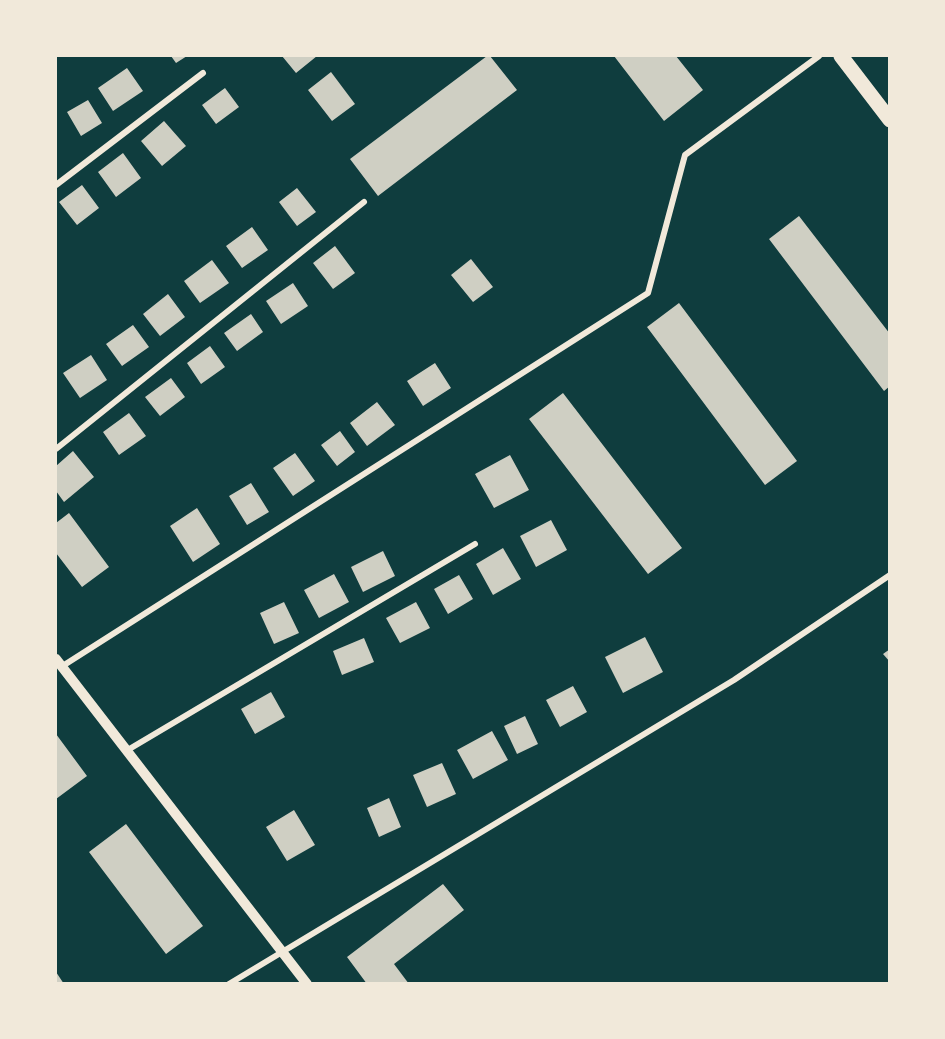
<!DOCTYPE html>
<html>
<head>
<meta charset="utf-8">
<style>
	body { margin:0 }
	#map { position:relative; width:945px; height:1039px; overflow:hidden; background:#0f3d3e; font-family:Overpass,sans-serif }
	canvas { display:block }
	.frame { position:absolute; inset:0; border:57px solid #f1e9da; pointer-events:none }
</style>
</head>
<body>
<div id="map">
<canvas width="945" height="1039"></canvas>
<div class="frame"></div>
</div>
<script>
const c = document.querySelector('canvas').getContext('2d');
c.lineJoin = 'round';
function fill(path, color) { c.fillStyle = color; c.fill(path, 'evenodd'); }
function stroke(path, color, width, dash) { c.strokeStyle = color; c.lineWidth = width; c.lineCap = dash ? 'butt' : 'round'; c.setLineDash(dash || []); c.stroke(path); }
const building = new Path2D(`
	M171,56h16l-11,7z
	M282,56h35l-21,17z
	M487,56h3l27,34 -139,106 -28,-37z
	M614,56h62l27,34 -39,31z
	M127,68l16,23 -30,20 -15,-23z
	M331,72l24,32 -23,17 -24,-31z
	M225,88l14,19 -23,17 -14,-19z
	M88,100l14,23 -21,13 -14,-24z
	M164,121l22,25 -24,20 -21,-25z
	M123,153l18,25 -25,19 -18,-25z
	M82,185l17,23 -22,17 -18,-23z
	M297,188l19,24 -19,14 -18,-24z
	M799,216l91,118v52l-6,5 -115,-152z
	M252,227l16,23 -26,18 -16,-22z
	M335,246l20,27 -22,16 -20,-26z
	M471,259l22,28 -20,15 -22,-27z
	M212,260l17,23 -29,20 -16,-22z
	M293,283l15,23 -27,18 -15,-23z
	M168,294l17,23 -25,19 -17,-22z
	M679,303l118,158 -32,24 -118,-158z
	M251,314l12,18 -26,19 -13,-18z
	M133,325l16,22 -27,19 -16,-22z
	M210,346l15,21 -24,17 -14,-21z
	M91,355l16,25 -27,18 -17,-25z
	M435,363l16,25 -28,18 -16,-25z
	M171,378l14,19 -25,19 -15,-19z
	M563,393l119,155 -34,26 -119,-155z
	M377,402l18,23 -28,21 -17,-23z
	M129,413l17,23 -27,19 -16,-23z
	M340,431l15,21 -18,14 -16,-21z
	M73,451l21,26 -30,25 -8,-11v-25z
	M295,453l20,28 -22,15 -20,-28z
	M510,455l19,35 -35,18 -19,-34z
	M251,483l18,29 -22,13 -18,-29z
	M197,508l23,36 -27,18 -23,-36z
	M69,513l40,54 -27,20 -26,-34v-30z
	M551,520l16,30 -31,17 -16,-31z
	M503,548l18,31 -28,16 -17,-31z
	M383,551l12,25 -32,16 -12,-25z
	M334,574l15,28 -30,16 -15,-28z
	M459,575l14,24 -25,15 -14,-25z
	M284,602l15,31 -25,11 -14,-31z
	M416,602l14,26 -30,15 -14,-25z
	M645,637l18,35 -40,21 -18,-36z
	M364,638l10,24 -32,13 -9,-24z
	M890,649v13l-7,-8z
	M573,686l14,26 -27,15 -14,-27z
	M271,692l14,25 -30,17 -14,-25z
	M525,716l13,28 -21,10 -13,-28z
	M492,731l16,29 -35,19 -16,-29z
	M56,734l31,42 -31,23z
	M442,763l14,31 -29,13 -14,-32z
	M389,798l12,29 -22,10 -12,-29z
	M294,810l21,35 -28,16 -21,-34z
	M126,824l77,102 -37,28 -77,-102z
	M443,884l21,26 -70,54 15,20h-42l-20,-27z
	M56,972l8,12h-8z`);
const minor = new Path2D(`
	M56,185l147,-112
	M56,449l308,-247
	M61,667l587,-374 37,-138 134,-99
	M126,751l349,-207
	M229,984l505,-304 156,-105`);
const tertiary = new Path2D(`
	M56,659l251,325`);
const primary = new Path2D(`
	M841,56l49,64`);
fill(building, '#cfcfc3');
stroke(minor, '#f1e9da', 6);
stroke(tertiary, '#f1e9da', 10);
stroke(primary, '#f1e9da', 15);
</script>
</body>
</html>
